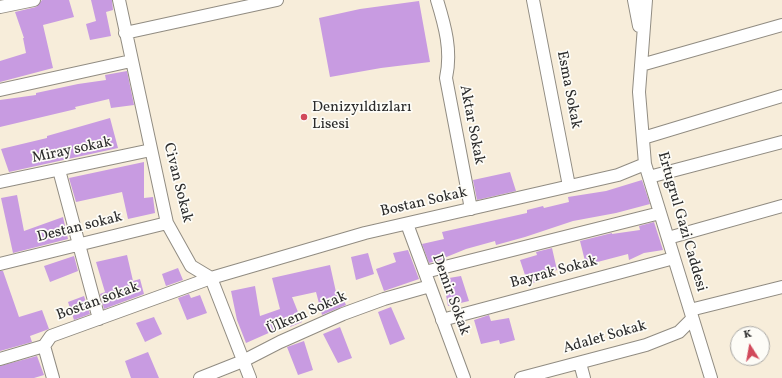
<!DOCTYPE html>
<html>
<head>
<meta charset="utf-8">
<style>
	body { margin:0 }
	#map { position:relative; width:782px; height:378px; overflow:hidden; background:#f7edda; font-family:Vollkorn,serif }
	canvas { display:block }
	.north { position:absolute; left:730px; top:326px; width:40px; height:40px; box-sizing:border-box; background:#fdfcf7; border:1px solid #a9a8a5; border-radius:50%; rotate:349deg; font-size:11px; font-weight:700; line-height:16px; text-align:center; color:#2b2b2b }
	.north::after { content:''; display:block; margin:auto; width:14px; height:18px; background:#d1495b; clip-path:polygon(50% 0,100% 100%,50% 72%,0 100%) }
</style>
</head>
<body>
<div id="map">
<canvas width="782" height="378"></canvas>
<div class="north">K</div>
</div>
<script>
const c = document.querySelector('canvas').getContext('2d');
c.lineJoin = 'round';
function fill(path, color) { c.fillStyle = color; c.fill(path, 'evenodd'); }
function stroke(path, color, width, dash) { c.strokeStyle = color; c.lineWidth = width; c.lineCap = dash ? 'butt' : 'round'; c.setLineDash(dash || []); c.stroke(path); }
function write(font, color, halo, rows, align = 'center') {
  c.font = font + ' Vollkorn,serif'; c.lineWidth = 3.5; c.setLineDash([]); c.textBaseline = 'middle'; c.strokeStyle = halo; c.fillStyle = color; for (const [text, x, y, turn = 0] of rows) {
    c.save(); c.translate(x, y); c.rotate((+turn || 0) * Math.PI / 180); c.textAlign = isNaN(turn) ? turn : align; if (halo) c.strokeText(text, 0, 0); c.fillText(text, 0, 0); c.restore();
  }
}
const building = new Path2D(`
	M42,0h27l5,17 -31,8 10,43 -53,14v-21l26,-8 -3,-15h1l-9,-26 21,-5z
	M91,0h21l1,10 -7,2 5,24 -21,4 -4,-16 10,-3z
	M419,1l11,61 -49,6 -51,9 -11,-59 41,-9z
	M127,71l7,34 -23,3 -2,-9 -34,8 1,2 -76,18v-27l36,-5v-2l42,-9 28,-4 -1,-5z
	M110,118l8,30 -109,24 -8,-23 46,-11v-2z
	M144,162v36l9,-1 2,16 -27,6 -6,-27 -46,10 -7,-24z
	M510,172l6,19 -39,9 -4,-20z
	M642,180l8,24 -34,9 -43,8 -48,16 -29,8 -1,-4 -29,8 -22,9v1l-15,4 -7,-19 22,-5 -2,-7 85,-19v-3l16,-4 1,2 25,-6 -1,-5 38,-6z
	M17,195l7,36 39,-14 5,22 -55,14 -12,-55z
	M654,222l9,28 -19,3 -15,7 -1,-6 -42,11 -6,-24 32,-8v1l28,-4 -1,-4z
	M552,248l5,22 -17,6 1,5 -13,3 -8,-24 17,-5 -1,-3z
	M408,250l11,29 -35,12 -8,-22 20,-7 -3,-9z
	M368,253l6,21 -18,6 -5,-23z
	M127,255l6,26 7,-2 4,15 -40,15 -4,-15 5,-2 -9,-30z
	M74,256l4,15 -28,11 -6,-16z
	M330,265l6,27 4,-1 6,14 -24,10 -6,-23 -23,5h-1l10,25 -12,5 -1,-3 -43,19 -9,-23 -6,-29 24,-5 5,30 20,-7 -8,-31z
	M178,268l5,12 -17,6 -4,-12z
	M0,271h3l16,46 23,-7 7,19 -19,7 2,6 -32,9z
	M461,276l8,25 -21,5 -5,-27z
	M189,294l2,4 9,-3 7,18 -20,7 -9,-22z
	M84,296l6,18 -16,6 -6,-18z
	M391,307l14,32 -15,6 -12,-33z
	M489,315l2,6 18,-3 6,22 -15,4 -1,-4 -18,4 -7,-24z
	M154,317l8,17 -17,8 -9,-19z
	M340,327l12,31 -14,5 -15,-29z
	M304,341l9,29 -15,5 -11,-28z
	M148,352l11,26h-28l-6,-17z
	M37,356l7,19 -10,3h-34v-12z`);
const minor = new Path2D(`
	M119,0l48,223 24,43 20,12 39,100
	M437,0c8,26 15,51 9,78l25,131
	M533,0l36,186
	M634,0l5,26
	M646,0l-7,92 6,72 66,214
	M0,7l34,-7
	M125,33l152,-33
	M641,65l141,-40
	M0,90l131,-29
	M643,138l139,-42
	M59,170l40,149
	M649,177l133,-35
	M0,182l151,-32
	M407,224l57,154
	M668,238l114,-32
	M0,264l167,-41
	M425,272l235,-59
	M690,310l92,-23
	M442,320l232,-62
	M44,346l9,32
	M0,359l44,-13 7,-10 160,-58 154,-45 253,-58 27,-11
	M580,363l4,15
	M200,378l43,-17 37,-19 63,-28 41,-15 46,-13
	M521,378l125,-33 33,-13 13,-13`);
const markers = [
	[304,117,4,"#d1495b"]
];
const streetNames = [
	["Esma Sokak",568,90,79],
	["Aktar Sokak",471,125,79],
	["Miray sokak",72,151,-12],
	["Civan Sokak",177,183,76],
	["Bostan Sokak",424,203,-13],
	["Ertugrul Gazi Caddesi",681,222,74],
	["Destan sokak",80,228,-14],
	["Bayrak Sokak",554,273,-15],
	["Demir Sokak",450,295,70],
	["Bostan sokak",98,302,-20],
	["Ülkem Sokak",307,314,-24],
	["Adalet Sokak",605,338,-16]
];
const poiNames = [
	["Denizyıldızları",312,108],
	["Lisesi",312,125]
];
fill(building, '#c89be1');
stroke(minor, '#918c82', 14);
stroke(minor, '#fff', 12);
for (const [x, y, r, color] of markers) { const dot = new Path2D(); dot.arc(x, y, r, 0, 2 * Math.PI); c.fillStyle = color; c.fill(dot); stroke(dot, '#fdfcf7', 1.5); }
write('15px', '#2b2b2b', '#fdfcf7', streetNames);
write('15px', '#2b2b2b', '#fdfcf7', poiNames, 'left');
</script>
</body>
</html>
